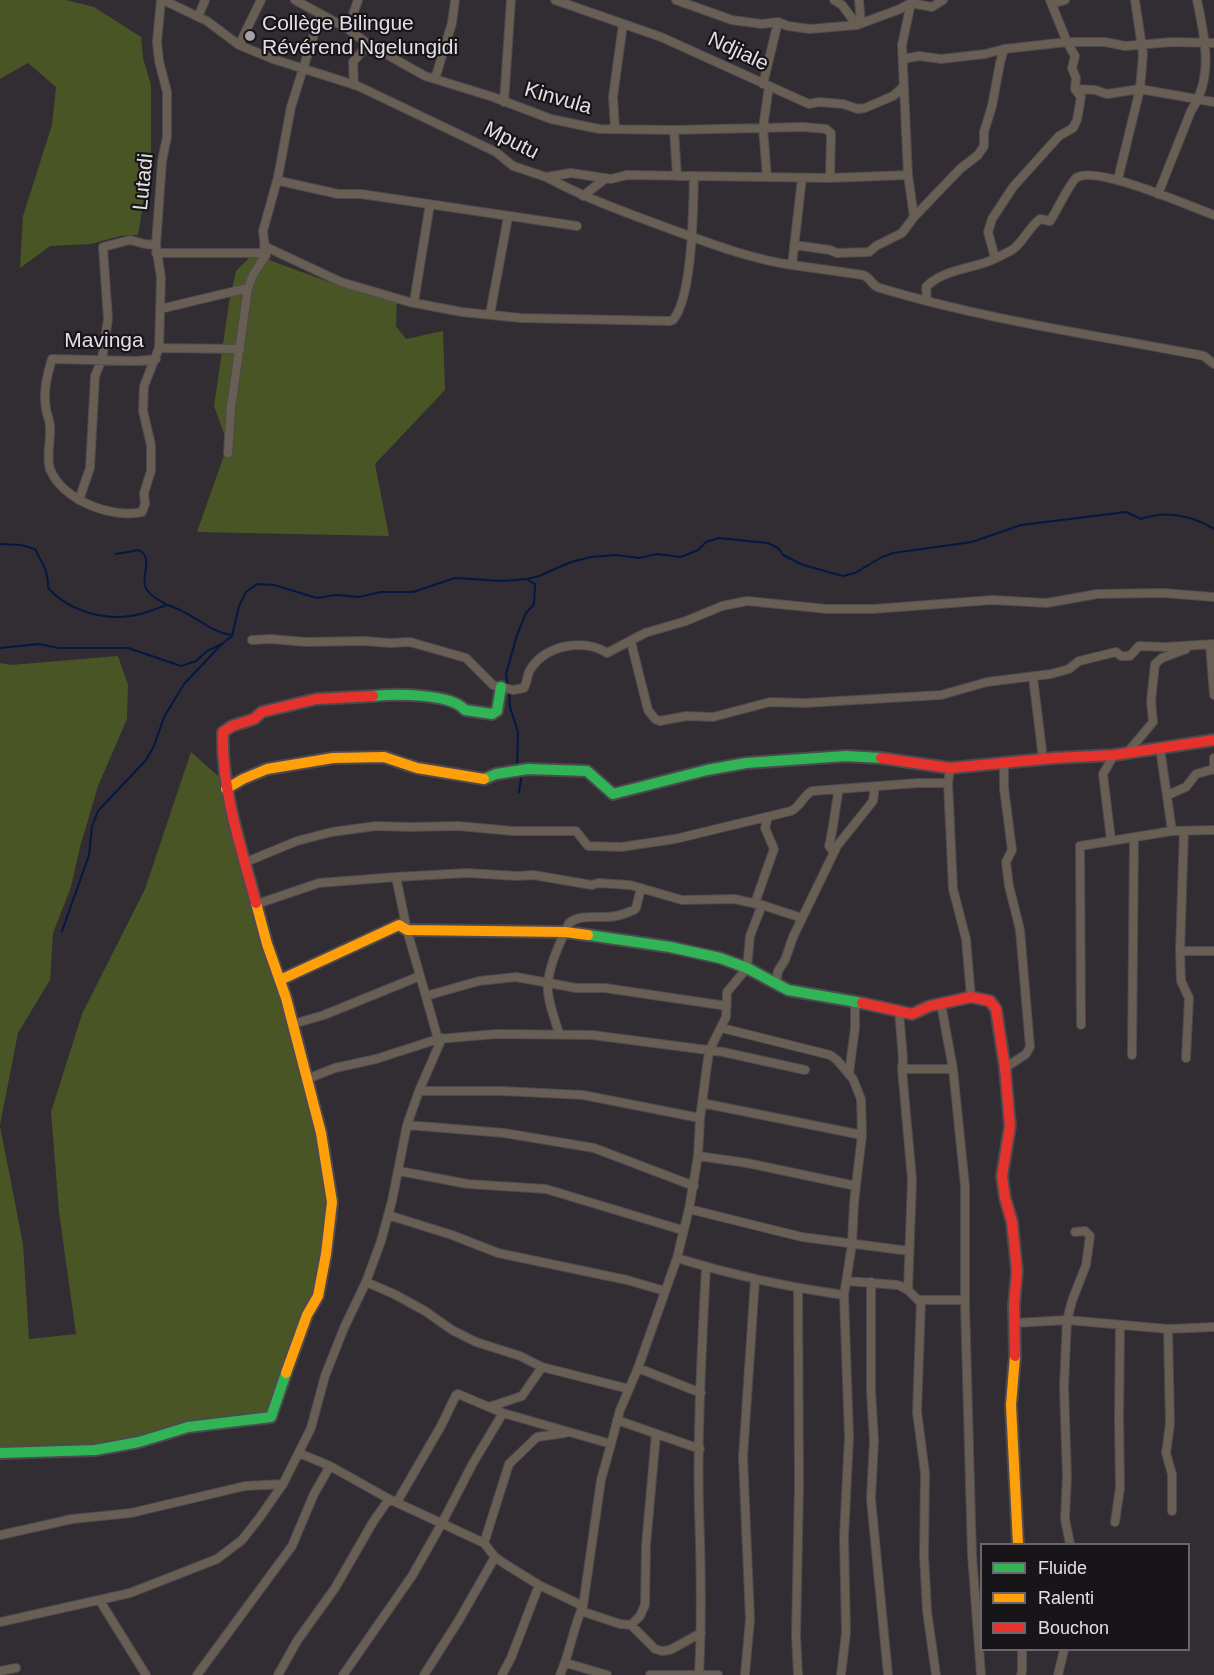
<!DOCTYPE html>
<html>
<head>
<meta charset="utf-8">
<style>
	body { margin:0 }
	#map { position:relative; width:1214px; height:1675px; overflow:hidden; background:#312d33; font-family:Helvetica,sans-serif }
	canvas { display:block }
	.legend { position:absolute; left:980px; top:1543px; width:210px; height:108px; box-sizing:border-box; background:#181519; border:2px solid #69656b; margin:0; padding:8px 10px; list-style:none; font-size:18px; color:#e3dee5 }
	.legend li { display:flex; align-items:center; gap:12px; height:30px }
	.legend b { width:30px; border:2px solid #69656b }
</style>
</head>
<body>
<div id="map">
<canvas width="1214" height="1675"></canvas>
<ul class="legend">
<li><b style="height:8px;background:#30b455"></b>Fluide</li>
<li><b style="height:8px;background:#ff9f0a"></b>Ralenti</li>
<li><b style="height:8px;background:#e5322d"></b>Bouchon</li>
</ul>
</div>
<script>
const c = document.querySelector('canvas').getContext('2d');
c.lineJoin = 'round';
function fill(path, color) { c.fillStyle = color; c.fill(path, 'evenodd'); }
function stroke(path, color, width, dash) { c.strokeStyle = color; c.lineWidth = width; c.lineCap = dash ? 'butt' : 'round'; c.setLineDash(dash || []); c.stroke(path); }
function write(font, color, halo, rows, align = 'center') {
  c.font = font + ' Helvetica,sans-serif'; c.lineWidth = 4.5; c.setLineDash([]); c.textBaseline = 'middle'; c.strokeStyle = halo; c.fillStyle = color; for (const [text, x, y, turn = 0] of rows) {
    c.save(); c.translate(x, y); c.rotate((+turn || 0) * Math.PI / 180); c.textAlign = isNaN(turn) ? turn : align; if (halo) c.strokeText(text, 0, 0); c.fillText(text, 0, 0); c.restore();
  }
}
const green = new Path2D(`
	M0,0h66l28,7 47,30 2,21 8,27v70l-13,80 -18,1 -29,8 -41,2 -30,22 3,-52 29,-91 4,-38 -28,-24 -28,16z
	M251,256l18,4 71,26 57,12 -1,28 10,13 37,-8 2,59 -70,74 14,72 -192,-4 31,-88 -14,-38 15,-103 7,-32z
	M118,656l10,29 -1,34 -29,67 -18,61 -9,40 -18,46 -3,47 -32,53 -18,92v-462l11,2z
	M191,752l34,30 70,255 34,156 -3,58 -16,60 -40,106 -90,15 -97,21 -83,3v-330l23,118 6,95 47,-5 -17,-122 -8,-100 31,-98 63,-125z`);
const stream = new Path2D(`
	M0,544l21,1 14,4c7,14 14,23 13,39 17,19 46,30 73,29 16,0 31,-7 46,-12 24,6 40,26 64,30
	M116,554l23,-4c14,8 3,23 6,36 3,9 14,14 22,19
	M0,648l39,-4 19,4h70l53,18 15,-5 11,-10 15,-7 10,-8 7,-30 7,-14 11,-8 17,1 43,13 19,-3 23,2 22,-5h32l42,-14 47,3 25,-2 12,-3 32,-14 20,-5 25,-2 23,3 18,-4 24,3 17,-7 8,-8 13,-4 49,5 10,5 5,7 20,10 40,11 12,-3 27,-16 11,-4 79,-11 49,-17 105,-13 15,7c26,-9 50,-4 73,10
	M508,687l-2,-13 11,-39 9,-22 8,-9 1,-20 -7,-4
	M509,692l1,15 8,25 -1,35
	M519,792l2,-13 -1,-4
	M62,931l27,-76 3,-29 6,-15 48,-51 8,-14 10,-29 20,-33 36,-38`);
const street = new Path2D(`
	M163,0l44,21 32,24 34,14 85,27 138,66 17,14 33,11 25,-4 40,6 16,-4 203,3 78,-3
	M295,0l53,29 20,15 57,32 68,21 58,22 48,10 75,1 129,-3 23,2 5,4 -1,45
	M555,0l106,37 148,67 10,-2 24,2 15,5 7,-1 28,-12 10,-9
	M676,0l56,20 30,4 16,-2 10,4 22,3 47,-4 43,-16 11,-6 21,4 11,-7
	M834,0l8,5 15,20
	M859,0l2,23
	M911,3l-9,42 6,130 6,42
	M1052,4l13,-4
	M198,17l7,-17
	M348,29l10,-29
	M239,45l22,-45
	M903,59l16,-3 22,3 44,-5 19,-5 63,-7h38l20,4 47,-4 42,1
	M435,79l17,-56 3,-23
	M763,84l15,-62
	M354,85l-1,-23 15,-18
	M1075,89l20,1 12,4 33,-5 74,13
	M504,102l7,-102
	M615,128l-2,-31 10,-73
	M674,130l3,46
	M278,177l2,4 58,13h23l216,32
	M546,177c41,22 84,37 127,53 39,14 78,29 119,35l10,-87
	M767,177l-4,-49 6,-42
	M1118,179l22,-90 3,-35 -8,-54
	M1158,194l33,-83c23,-34 14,-73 6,-111
	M583,196l23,-18
	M794,245l36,5 7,3 32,-1 7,-6 26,-13 12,-16 46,-48 18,-14 6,-9v-14l8,-26 8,-43 4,-14
	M264,246l77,36 68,20 53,10 59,6 148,3 4,-1c20,-24 20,-111 21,-144
	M156,253h110
	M995,258l-7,-26 4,-13 21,-32 46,-51 14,-8 4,-8 4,-23 -6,-8 1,-11 -4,-10 3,-12 -8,-14 -17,-42
	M792,265l71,10c9,3 8,11 17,13 106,32 216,47 324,68l10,8
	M927,301l-1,-14c15,-16 41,-18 61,-25 8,-3 17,-8 25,-12 10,-6 17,-23 28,-31l10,2c6,-9 20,-38 26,-43 19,-14 115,29 138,37
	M414,302l16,-98
	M160,309l88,-21
	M490,314l18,-97
	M159,348l81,1
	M156,359l-19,2 -85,-2c-5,17 -9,32 -6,50 1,6 4,12 4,18 1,14 -4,29 0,42 12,31 62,50 92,43l3,-8 -1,-11 7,-22v-26l-8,-34 1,-25 15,-38 2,-70 -5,-33 6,-84 5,-24v-45l-8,-31 -2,-19 4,-42
	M228,453l3,-46 17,-119 5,-13 13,-20 -3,-24 15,-54 13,-70 29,-92
	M79,500l11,-32 5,-92 7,-17 6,-40 -5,-72 27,-7 15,4 11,1
	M252,640l19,-1 35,3 58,-1 26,2 20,-1 56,16 27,27 20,5 11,-2c3,-5 3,-13 6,-18 15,-25 54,-32 77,-17l38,-20 41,-12 36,-15 25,-5 80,8h46l119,-9 55,3 50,-9 66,-1 51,4
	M631,642l17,68 7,9 5,2 26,-5 27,1 57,-15 35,1 136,-8 46,-13 64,-8 18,-5 10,-8 37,-9 5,4h9l9,-10 26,1 49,-3
	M1210,645l4,50
	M1033,677l10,82
	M1160,748l12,83
	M1127,753l26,-31 -2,-21 4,-37 7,-6 24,-9
	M1214,758v12
	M1004,764v24l8,62 -6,12 3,24 11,44 10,117 -4,7 -21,14
	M950,768l-2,15 5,106 13,50 5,58
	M1168,795l18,-8 10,-13 18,-5
	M1184,831l-4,120 1,30 8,17 -3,60
	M1111,840l-8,-66 11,-19
	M834,852l-5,-6c5,-20 6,-38 10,-57
	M246,862l51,-21 35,-9 44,-6 33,1 49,-1 55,5h63l12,15 33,1 54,-8 116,-28c9,-4 12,-15 21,-20l106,-8h30
	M396,877l11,53 31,109 59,-5 95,1 131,17 82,18
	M755,903l19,-54 -9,-21 3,-11
	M257,904l62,-21 77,-6 71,-4 50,3 16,-1 59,10 6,-2 32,2 52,15 52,-1 28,6 40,13
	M1180,951h34
	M776,983l2,-12 7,-11 8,-23 44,-91 36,-45 2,-15
	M426,996l53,-15 37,-4 60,11h29l122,18
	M941,1004l12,65 12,117v119l7,250 9,120
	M899,1011l4,48 -1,10
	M293,1024l31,-9 96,-39
	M1081,1025l-1,-179 92,-15 42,-1
	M722,1028l108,27 7,5 16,19 8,20 1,36 -8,68 -2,41 -8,51 5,142 -5,99 2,97 -5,42
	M559,1033c-4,-13 -10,-28 -11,-41 -2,-22 12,-49 21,-69 13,-10 31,-4 47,-7 6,-1 12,-4 18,-6l2,-2 5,-20
	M1132,1055l2,-217
	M849,1073l6,-45v-25
	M307,1079l28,-11 41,-9 62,-20
	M419,1091h83l81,4 117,23
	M702,1103l160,32
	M407,1125l97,8 90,15 100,38
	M698,1156l49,7 109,23
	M399,1171l69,13 78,5 136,41
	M689,1209l113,28 107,14
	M388,1215l64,20 46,18 129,27 38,11
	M677,1258c55,17 110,29 167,37
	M847,1281l51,4 10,5 10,10h47
	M366,1282l28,12 31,17 27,19 24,12 44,14 22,11 87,22
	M871,1282v109l3,50 -3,58 17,176
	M798,1289l1,198 -3,148 2,40
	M908,1290l4,-110 -10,-111h51
	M921,1300l-4,112 8,61 -1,82 3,56 9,64
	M1015,1323l52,-3 101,9 46,-2
	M1168,1329l2,95 -4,29 6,21v37
	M638,1368l63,25
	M489,1407l33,-11 20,-29
	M617,1420l83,29
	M299,1453l31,13
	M397,1502l44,-76 15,-31 2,-1 45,19 108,31
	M1115,1522l5,-34 -1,-69 1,-94
	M0,1535l72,-16 59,-6 114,-27 38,-2
	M484,1543l25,-79 28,-27 28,-4
	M1070,1544l-5,-25 2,-43 -3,-90 3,-66 5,-19 14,-36 4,-29 -5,-5 -10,1
	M100,1601l46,74
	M581,1611l39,13 11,1 24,24 7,2 8,-1 31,-17
	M0,1622l130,-29 87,-34 25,-19 18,-23 23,-33 28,-56 14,-52 19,-48 22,-46 15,-41 11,-40 15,-76 12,-34 23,-53
	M631,1625l9,-9 5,-11 1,-60 10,-111
	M566,1663l41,12
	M0,1671l16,-3
	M699,1674c3,-55 2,-110 0,-164 -2,-81 3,-163 7,-243
	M197,1675l95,-129 22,-52 16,-28 59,33 95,44 11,14 10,7 34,21 44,21
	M278,1675l19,-34 38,-53 38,-66 16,-23
	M343,1675l69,-99 30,-53 31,-60 30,-50
	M424,1675l35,-55 36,-63
	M502,1675l9,-17 28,-73
	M560,1675c10,-22 13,-47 23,-69l18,-126 10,-36 9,-34 18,-42 39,-110 12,-49 9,-53 2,-38 9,-67 17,-34 1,-25 20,-24 3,-32 12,-31
	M650,1675h68
	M745,1675l5,-56 -7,-162 12,-177
	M1021,1675l1,-3v-22
	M1058,1675l6,-25`);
const fast = new Path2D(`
	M373,696c21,-2 78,-3 92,14l27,4 5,-3 4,-24
	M484,779l12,-5 32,-5 59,2 26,23 94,-24 39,-7 100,-7 35,2
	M588,935l82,12 50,11 27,10 41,22 74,13
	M0,1453l95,-3 44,-8 49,-15 83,-10 15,-44`);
const slow = new Path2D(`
	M226,789l17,-10 24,-10 66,-11 51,-1 33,11 67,11
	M256,903l11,41 19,54 35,135 11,69 -6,52 -8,42 -11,19 -21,58
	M280,980l119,-55 8,5 158,2 23,3
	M1015,1356l-4,49 7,139`);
const jam = new Path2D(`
	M881,758l69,10 104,-10 60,-3 100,-15
	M256,903c-15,-56 -35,-113 -33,-171l9,-6 22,-7 8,-7 54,-13 57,-3
	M862,1003l50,11 18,-8 41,-9 19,4 6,8 9,59 5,58 -8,50 3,22 7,24 5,49 -3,34 1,51`);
const markers = [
	[250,36,6,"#a5a0a7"]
];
const poiNames = [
	["Collège Bilingue",262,24],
	["Révérend Ngelungidi",262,48]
];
const streetNames = [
	["Ndjiale",738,52,25],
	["Kinvula",558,99,16],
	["Mputu",511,141,27],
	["Lutadi",144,182,-84],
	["Mavinga",104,341]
];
fill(green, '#4a5525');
stroke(stream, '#041941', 2);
stroke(street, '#4d4a4f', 10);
stroke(fast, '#4d4a4f', 14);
stroke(slow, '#4d4a4f', 14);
stroke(jam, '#4d4a4f', 14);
stroke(street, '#685e54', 8);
stroke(fast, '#30b455', 10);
stroke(slow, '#ff9f0a', 10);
stroke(jam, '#e5322d', 10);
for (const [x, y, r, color] of markers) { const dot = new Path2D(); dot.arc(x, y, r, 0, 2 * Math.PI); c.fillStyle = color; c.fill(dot); stroke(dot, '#181519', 2); }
write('21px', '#e3dee5', '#181519', poiNames, 'left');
write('21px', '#e3dee5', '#181519', streetNames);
</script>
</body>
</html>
